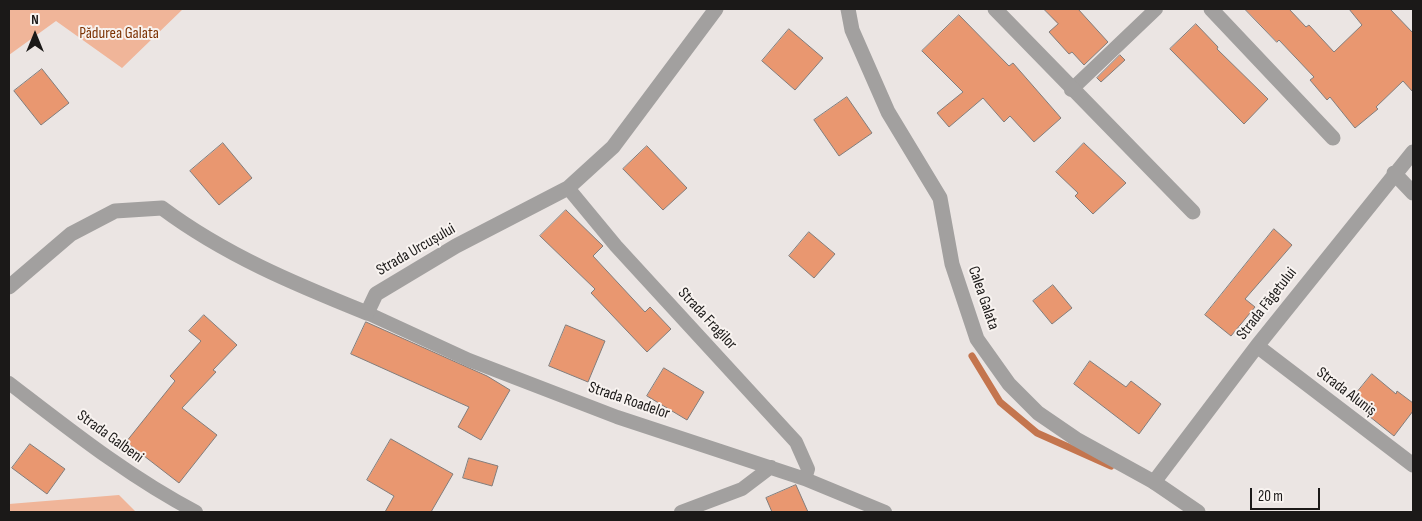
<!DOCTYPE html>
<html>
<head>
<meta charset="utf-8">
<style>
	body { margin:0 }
	#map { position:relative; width:1422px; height:521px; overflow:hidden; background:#ebe5e3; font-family:"Sofia Sans Condensed",sans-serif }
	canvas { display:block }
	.frame { position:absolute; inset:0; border:10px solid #1b1918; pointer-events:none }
	.north { position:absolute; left:10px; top:10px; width:50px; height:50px; -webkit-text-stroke:4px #f8f3f0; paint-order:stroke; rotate:0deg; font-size:14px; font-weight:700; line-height:20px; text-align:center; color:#1b1918 }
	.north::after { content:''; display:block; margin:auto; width:18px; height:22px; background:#1b1918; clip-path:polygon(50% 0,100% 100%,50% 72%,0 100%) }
	.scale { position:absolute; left:1250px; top:488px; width:70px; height:22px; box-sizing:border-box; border:2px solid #1b1918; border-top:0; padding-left:6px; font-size:15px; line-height:18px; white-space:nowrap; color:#1b1918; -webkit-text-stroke:4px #f8f3f0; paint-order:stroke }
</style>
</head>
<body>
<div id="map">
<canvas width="1422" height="521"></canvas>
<div class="frame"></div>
<div class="north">N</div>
<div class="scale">20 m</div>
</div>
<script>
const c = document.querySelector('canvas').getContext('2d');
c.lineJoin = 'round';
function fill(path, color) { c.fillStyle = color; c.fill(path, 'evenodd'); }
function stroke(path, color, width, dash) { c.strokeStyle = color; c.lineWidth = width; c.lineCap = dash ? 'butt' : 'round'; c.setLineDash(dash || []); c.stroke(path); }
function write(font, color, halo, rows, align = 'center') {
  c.font = font + ' "Sofia Sans Condensed",sans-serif'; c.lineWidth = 4; c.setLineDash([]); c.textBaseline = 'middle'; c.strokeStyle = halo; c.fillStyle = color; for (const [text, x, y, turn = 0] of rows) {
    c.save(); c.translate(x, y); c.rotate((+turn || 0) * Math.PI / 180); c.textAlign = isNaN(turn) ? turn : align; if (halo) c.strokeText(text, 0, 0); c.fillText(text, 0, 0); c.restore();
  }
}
const green = new Path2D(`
	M9,9h174l-61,59 -66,-47 -47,34z
	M119,495l17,17h-127v-8z`);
const stream = new Path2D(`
	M972,356l28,46 37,31 74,33`);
const building = new Path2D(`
	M1044,9h34l30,33 -24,23 -12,-13 -3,2 -20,-22 9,-8z
	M1245,9h44l17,18 3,-2 25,27 28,-27 -13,-16h41l23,24v59l-10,-11 -27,26 2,2 -23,19 -25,-31 -3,3 -17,-20 4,-3 -35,-37 -2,2z
	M959,15l50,51 4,-3 48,55 -27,24 -24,-26 -6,6 -21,-24 -34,29 -12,-14 26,-21 -41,-41z
	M1196,24l22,23 -1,2 51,50 -24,25 -74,-75z
	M789,29l34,29 -28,32 -33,-29z
	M1120,55l5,5 -24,22 -4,-4z
	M42,69l27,34 -28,22 -27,-34z
	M847,97l25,36 -33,23 -25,-36z
	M223,143l29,35 -33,27 -29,-34z
	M1084,143l42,40 -33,31 -18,-18 3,-3 -22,-21z
	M647,146l40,42 -24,22 -40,-41z
	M566,210l37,36 -10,10 52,56 5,-5 21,22 -24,23 -56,-59 4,-4 -55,-53z
	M1274,229l18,16 -47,54 10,8 -24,29 -26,-21z
	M809,232l26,22 -21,24 -25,-22z
	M1053,285l19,23 -20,16 -19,-23z
	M204,315l33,30 -24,25 3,2 -34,36 35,27 -38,48 -53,-41 49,-61 -5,-5 31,-35 -12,-10z
	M366,322l121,54 23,14 -29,50 -23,-13 11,-20 -118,-53z
	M566,325l39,16 -17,41 -39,-16z
	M1090,361l36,26 5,-6 30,23 -22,30 -65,-50z
	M664,368l40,24 -17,28 -40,-24z
	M1372,374l24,20 1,-3 16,12v8l-19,25 -44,-35z
	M391,439l62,35 -22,38h-46l9,-16 -27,-16z
	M30,444l35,25 -18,25 -35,-26z
	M469,458l29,8 -6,20 -29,-8z
	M796,485l12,27h-36l-6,-14z`);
const service = new Path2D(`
	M1071,90l85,-81
	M568,188l48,58 180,196 12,27 -3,10
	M367,313l102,47 148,57 188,62 80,33
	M9,383c60,46 120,94 187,129
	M681,512l61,-23 29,-22`);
const minor = new Path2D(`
	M995,9l198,203
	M1211,9l122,129
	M1394,173l19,20
	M9,287l62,-53 44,-23 47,-3c63,47 133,76 205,105l9,-19 80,-48 112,-58 45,-41 103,-138
	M1257,346l156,119
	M1154,482l103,-136 156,-194`);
const tertiary = new Path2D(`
	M848,9l4,21 36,82 52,86 12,66 25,75 32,45 29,29 38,26 78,43 44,30`);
const parkNames = [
	["Pădurea Galata",119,34]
];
const streetNames = [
	["Strada Urcușului",416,250,-30],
	["Calea Galata",983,298,71],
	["Strada Făgetului",1267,304,-52],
	["Strada Fragilor",707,319,47],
	["Strada Aluniș",1346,392,37],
	["Strada Roadelor",629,401,19],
	["Strada Galbeni",110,437,36]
];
fill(green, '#f0b599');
stroke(stream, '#c4754e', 7);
fill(building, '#e99770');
stroke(building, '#827d7b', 1);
stroke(service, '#a2a09f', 14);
stroke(minor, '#a2a09f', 15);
stroke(tertiary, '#a2a09f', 15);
write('16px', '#7d3405', '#f8f3f0', parkNames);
write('16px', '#1b1918', '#f8f3f0', streetNames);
</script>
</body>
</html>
